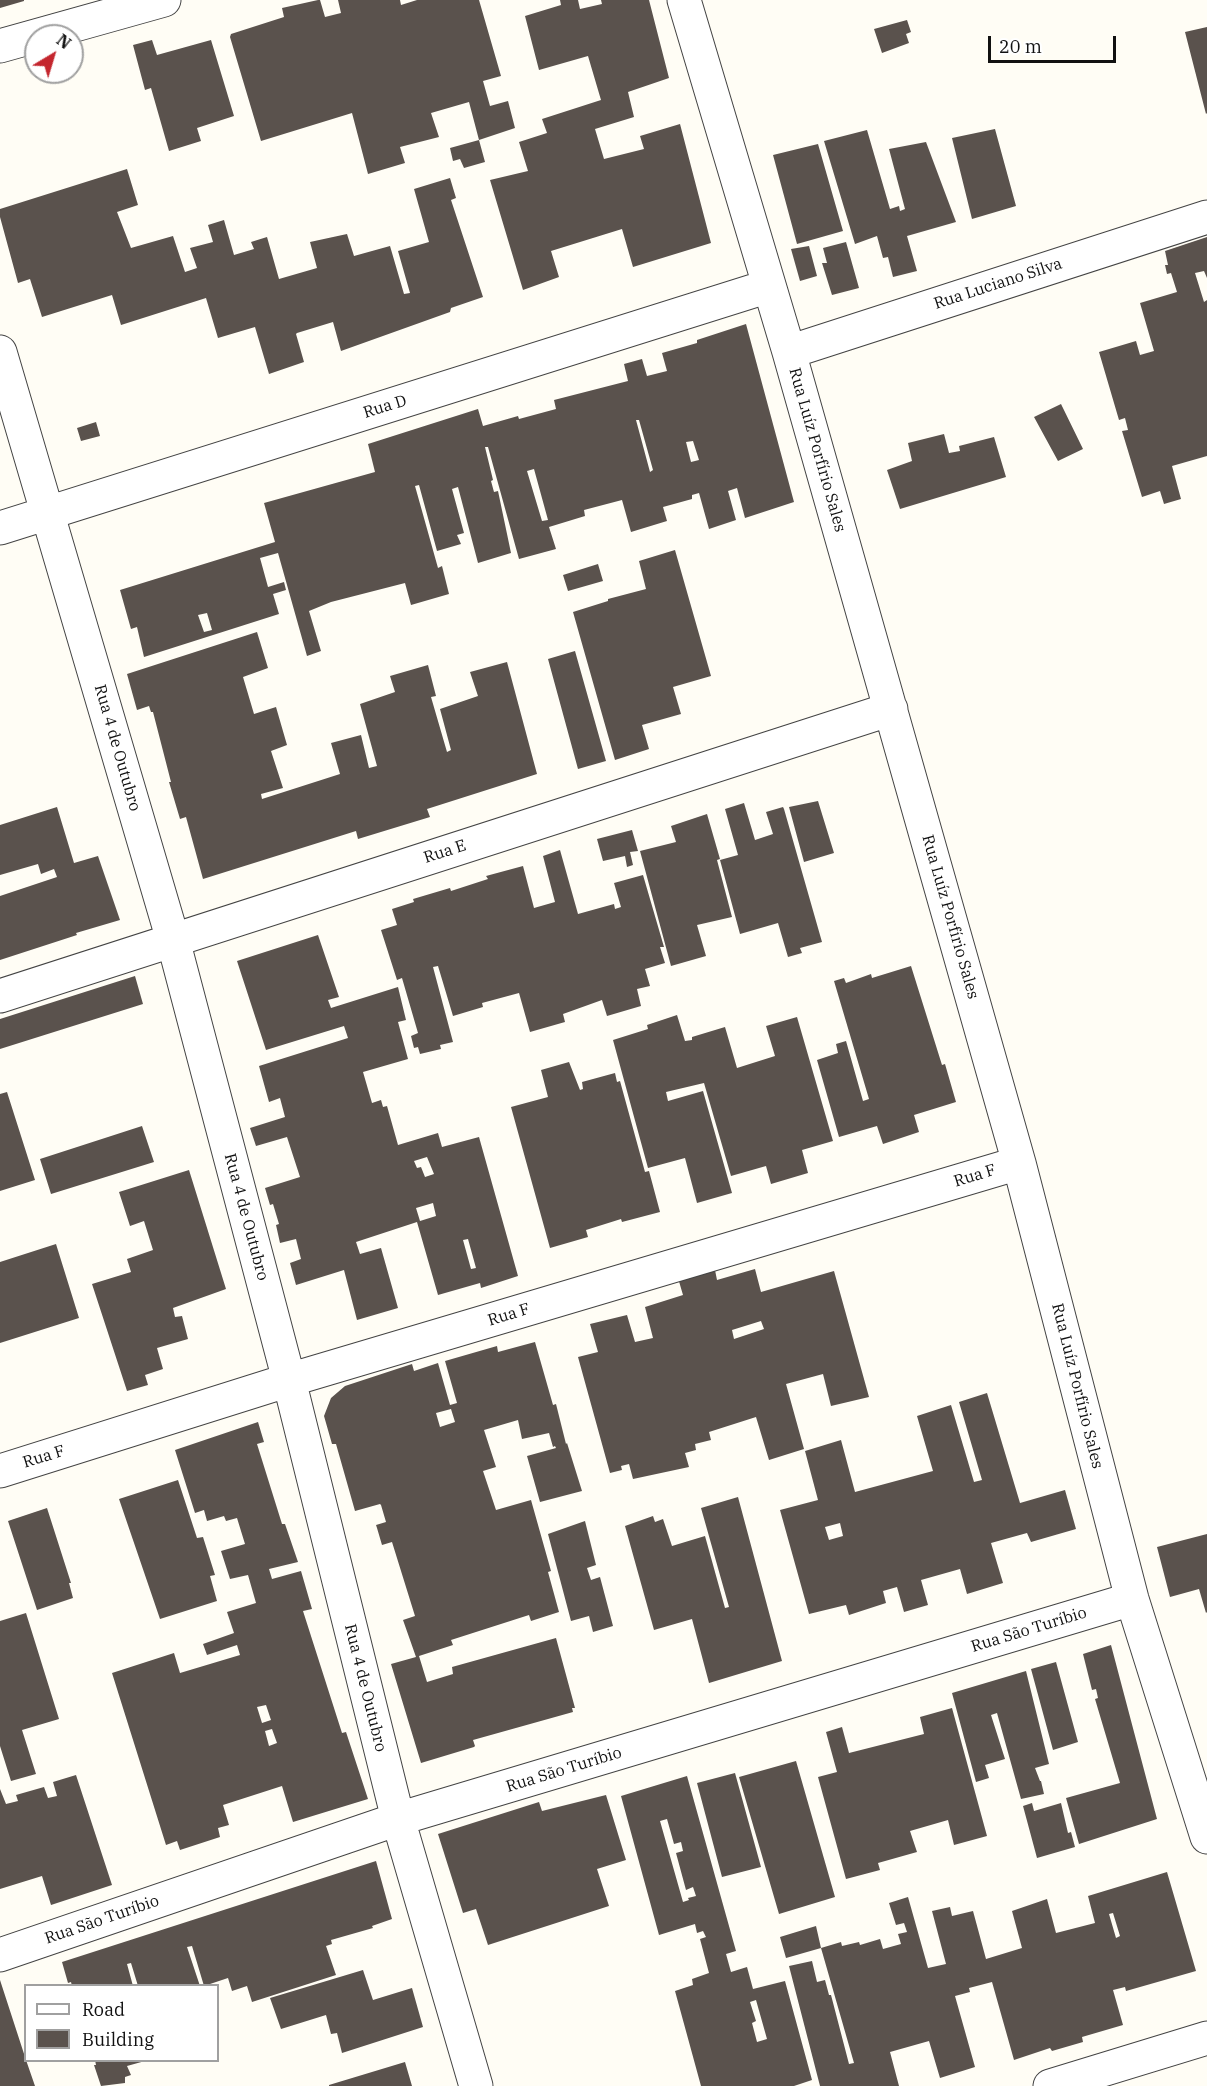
<!DOCTYPE html>
<html>
<head>
<meta charset="utf-8">
<style>
	body { margin:0 }
	#map { position:relative; width:1207px; height:2086px; overflow:hidden; background:#fffdf5; font-family:"IBM Plex Serif",serif }
	canvas { display:block }
	.legend { position:absolute; left:24px; top:1984px; width:195px; height:78px; box-sizing:border-box; background:#fff; border:2px solid #a0a0a0; margin:0; padding:8px 10px; list-style:none; font-size:18px; color:#111 }
	.legend li { display:flex; align-items:center; gap:12px; height:30px }
	.legend b { width:30px; border:2px solid #a0a0a0 }
	.north { position:absolute; left:24px; top:24px; width:60px; height:60px; box-sizing:border-box; background:#fff; border:2px solid #a0a0a0; border-radius:50%; rotate:38deg; font-size:16px; font-weight:700; line-height:24px; text-align:center; color:#111 }
	.north::after { content:''; display:block; margin:auto; width:21px; height:27px; background:#c4262e; clip-path:polygon(50% 0,100% 100%,50% 72%,0 100%) }
	.scale { position:absolute; left:988px; top:36px; width:128px; height:27px; box-sizing:border-box; border:3px solid #111; border-top:0; padding-left:8px; font-size:18px; line-height:21px; white-space:nowrap; color:#111; -webkit-text-stroke:4px #fff; paint-order:stroke }
</style>
</head>
<body>
<div id="map">
<canvas width="1207" height="2086"></canvas>
<ul class="legend">
<li><b style="height:8px;background:#fff"></b>Road</li>
<li><b style="height:16px;background:#5a524d"></b>Building</li>
</ul>
<div class="north">N</div>
<div class="scale">20 m</div>
</div>
<script>
const c = document.querySelector('canvas').getContext('2d');
c.lineJoin = 'round';
function fill(path, color) { c.fillStyle = color; c.fill(path, 'evenodd'); }
function stroke(path, color, width, dash) { c.strokeStyle = color; c.lineWidth = width; c.lineCap = dash ? 'butt' : 'round'; c.setLineDash(dash || []); c.stroke(path); }
function write(font, color, halo, rows, align = 'center') {
  c.font = font + ' "IBM Plex Serif",serif'; c.lineWidth = 6; c.setLineDash([]); c.textBaseline = 'middle'; c.strokeStyle = halo; c.fillStyle = color; for (const [text, x, y, turn = 0] of rows) {
    c.save(); c.translate(x, y); c.rotate((+turn || 0) * Math.PI / 180); c.textAlign = isNaN(turn) ? turn : align; if (halo) c.strokeText(text, 0, 0); c.fillText(text, 0, 0); c.restore();
  }
}
const building = new Path2D(`
	M0,0h24v1l-24,7z
	M318,0h2l5,17 16,-4 -3,-13h62l1,5 16,-5h62l22,76 -18,5 7,25 18,-5 7,27 -36,12 -10,-38 -38,11 8,24 -39,10 5,16 -37,11 -16,-61 -91,28 -31,-104 1,-3 53,-17 -2,-9z
	M560,0h18l2,9 22,-5 -1,-4h48l20,78 -41,14 6,25 -39,12 9,30 40,-10 -4,-13 40,-12 31,119 -78,24 -11,-38 -71,22 8,26 -36,13 -33,-110 38,-9 -9,-29 28,-9 -5,-14 59,-19 -13,-44 -49,14 -14,-54 36,-11z
	M907,20l4,12 -5,2 3,9 -27,10 -8,-24z
	M1207,27v86l-1,1 -21,-82z
	M152,40l5,15 54,-15 23,76 -37,12 4,13 -32,10 -18,-63 -6,2 -12,-45z
	M995,129l21,77 -44,13 -20,-81z
	M867,130l23,79 9,-3 1,5 5,-2 -16,-60 37,-7 30,80 -49,14 10,35 -24,6 -5,-20 -5,1 -6,-22 -22,8 -31,-103z
	M479,140l6,22 -21,6 -4,-9 -7,2 -3,-13z
	M818,144l25,87 -46,13 -24,-89z
	M127,169l11,36 -21,7 14,36 42,-12 12,36 12,-4 -7,-20 23,-6 -5,-17 16,-5 10,35 20,-6 -3,-7 16,-5 12,42 38,-11 -7,-26 37,-8 7,22 36,-10 14,48 6,-1 -12,-42 31,-9 -15,-53 36,-11 6,20 -5,2 32,97 -32,11 -1,4 -109,39 -8,-29 -36,11 -1,1 8,28 -35,12 -14,-47 -37,11 -12,-40 -85,27 -9,-30 -70,22 -12,-38 -12,4 -18,-66v-8z
	M1207,237v41l-3,-7 -9,2 9,29 3,-2v156l-35,10 9,33 -17,5 -4,-13 -18,6 -20,-66 6,-1 -3,-12 -6,2 -20,-68 37,-11 4,14 14,-4 -14,-48 37,-11 -6,-19 -4,1 -2,-9h3l-3,-14z
	M846,242l13,46 -27,7 -10,-32h5l-4,-15z
	M809,246l8,30 -17,5 -9,-32z
	M746,324l48,178 -49,16 -8,-30 -9,3 8,29 -27,9 -10,-36 -7,2v4l-29,8 4,14 -36,11 -9,-32 -38,10 1,6 -36,11 7,22 -37,10 -31,-112h-3l8,33 -2,1 3,11 4,-1 13,62 -33,10 -20,-76 -6,2 12,44 -7,2 4,9 -24,7 -18,-66 -4,1 23,82 4,-2 7,28 -38,11 -6,-22 -74,19 -22,9 12,40 -14,5 -29,-103 -18,5 8,29 16,-5 2,8 -13,4 6,20 -135,43 -7,-30 -6,2 -11,-39 155,-48 -11,-39 111,-31 -7,-28 110,-35 5,17 35,-10 1,3 37,-10 -2,-9 74,-19 -4,-17 18,-5 5,17 20,-5 -5,-18 35,-10v-3zM636,420h3l14,50 -3,2zM693,441l6,19 -8,2 -5,-20zM534,469l14,51 -6,1 -15,-50zM207,613l5,17 -8,2 -6,-17z
	M1061,404l22,45 -25,12 -24,-44z
	M96,422l4,14 -19,5 -4,-13z
	M944,434l5,19 11,-2 -1,-5 35,-9 12,40 -106,32 -13,-39 25,-9 -4,-18z
	M675,550l36,126 -38,11 8,27 -39,11 7,24 -34,11 -42,-148 35,-11v-2l38,-10 -7,-28z
	M598,564l5,17 -35,10 -5,-16z
	M257,632l11,36 -25,9 11,37 22,-7 11,38 -16,6 12,37 -22,6 1,5 78,-25 -9,-31 30,-8 8,33 8,-2 -17,-62 35,-12 -5,-16 38,-11 8,31 -5,1 16,55 4,-2 -11,-41 38,-13 -8,-24 37,-10 30,112 -110,35 3,8 -72,22 -2,-8 -153,48 -17,-62 -6,2 -11,-37h2l-18,-70h-2l-2,-6 -12,4 -10,-36z
	M575,651l31,110 -28,8 -30,-110z
	M818,801l16,52 -30,9 -15,-55z
	M744,803l11,37 18,-6 -7,-22 17,-5 1,2 38,133 -22,6 2,5 -14,4 -10,-34 -38,11 -20,-74 18,-5 -13,-46z
	M57,807l17,56 24,-7 22,64 -44,13 1,2 -77,25v-64l57,-19 -3,-8 -13,5 -3,-10 -38,11v-50z
	M707,814l13,45 -3,1 15,57 -35,8 9,31 -35,10 -31,-115 36,-9 -5,-16z
	M632,830l6,21 -8,1 3,13 -6,2 -2,-11 -22,5 -6,-22z
	M560,850l18,64 36,-10 1,5 6,-2 -7,-24 29,-8 21,72h-4l5,16 -20,6 5,17 -13,3 4,17 -34,10 -5,-16 -39,14 2,8 -35,10 -11,-39 -37,10 1,4 -30,9 -15,-50 -5,1 20,75 -13,3 1,4 -21,5 -2,-7 -4,1 -3,-12 7,-3 -16,-55 -5,2 -16,-50 16,-5 -5,-16 22,-7 -1,-3 37,-11 1,3 37,-12 -2,-3 37,-10 11,42 21,-6 -12,-46z
	M318,935l21,62 -11,3 3,8 67,-21 8,33 -8,2 10,37 -45,13 9,31 9,-3 2,7 4,-1 11,39 40,-12 4,14 37,-10 39,139 -37,12 -1,-5 -42,12 -21,-73 -61,20 4,12 21,-6 17,60 -41,12 -13,-50 -48,15 -6,-22 11,-4 -5,-20 -16,4 -4,-18 3,-1 -6,-20 -3,1 -5,-17 35,-11 -13,-40 -31,9 -6,-18 35,-11 -5,-19 -11,4 -10,-36 89,-28 -4,-12 -78,24 -29,-89zM427,1157l7,17 -9,3 -4,-10 -4,1 -3,-7zM433,1203l3,13 -16,5 -4,-13zM468,1239l8,29 -5,1 -8,-29z
	M911,966l31,99 3,-1 11,38 -42,13 5,17 -36,12 -6,-18 -38,11 -22,-77 21,-7 -2,-9 10,-3 17,60 6,-2 -35,-118 10,-3 2,5 25,-9 1,4z
	M135,976l8,28 -143,45v-30z
	M677,1015l8,26 7,-1v-3l33,-10 12,41 38,-12 -9,-30 31,-9 36,124 -31,9 6,23 -37,11 -5,-18 -35,10 -27,-93 -38,9 2,9 35,-10 29,102 -35,10 -12,-45 -37,10 -35,-128 35,-11 -1,-4z
	M569,1062l11,28 3,-1 -1,-7 33,-9 2,9 3,-1 25,91 4,-1 11,41 -38,10 -1,-3 -35,11 2,7 -38,11 -39,-141 37,-10 -7,-27z
	M7,1092l28,88 -35,11v-97z
	M142,1126l12,36 -103,32 -11,-35z
	M189,1170l37,119 -53,19 2,9 7,-1 6,23 -31,9 6,21 -18,6 3,10 -21,6 -35,-107 39,-12 -4,-13 26,-9 -9,-29 -14,5 -11,-34z
	M56,1244l23,74 -79,25v-81z
	M755,1269l6,23 73,-21 35,126 -38,9 -8,-32 -37,10 18,65 -35,11 -13,-43 -47,15 2,8 -16,4 1,6 -11,3 4,14 -56,12 -4,-15 -8,2 1,4 -12,3 -32,-116 20,-5 -8,-28 37,-9 8,27 18,-4 -8,-31 38,-12 -5,-17 37,-8 2,10zM761,1321l3,8 -30,10 -2,-9z
	M535,1342l18,63 3,-1 10,40 1,-1 15,48 -42,11 -13,-46 29,-8 -1,-2 -2,1 -4,-14 -27,6 -4,-19 -34,10 12,37 -13,4 13,39 35,-10 20,71 -3,1 11,40 -28,9 -2,-6 -78,25 2,5 -34,11 8,26 26,-8 -1,-7 104,-29 19,70h-3l1,4 -100,28 2,6 -1,1 -53,16 -30,-99 25,-7 -13,-37 12,-4 -23,-74 -10,3 -5,-17 -1,-3 10,-3 -5,-17 -1,-1 -25,7 -19,-67h-4l-8,-28 7,-18 14,-12 67,-22 2,7 24,-8 12,42 7,-2 -12,-42 52,-15 1,6zM451,1409l4,13 -15,5 -4,-14z
	M987,1393l33,110 45,-13 11,39 -45,13 -4,-9 -36,10 12,40 -36,11 -7,-25 -39,11 7,25 -24,7 -7,-25 -14,4 3,12 -37,12 -3,-10 -37,9 -29,-104 38,-10 -13,-49 36,-11 14,52 78,-21 -16,-55 34,-11 23,77 8,-2 -23,-78zM840,1523l3,13 -14,4 -4,-13z
	M258,1422l6,20 -7,2 25,80h3l13,38 -29,7 3,10 29,-8 11,38 -9,2 39,122 4,-1 22,67 -75,23 -11,-36 -59,19 6,20 -11,3 2,9 -40,13 -3,-9 -11,4 -54,-172 62,-20 6,20 60,-18 -3,-10 -30,10 -4,-11 31,-11 -7,-21 29,-9 -8,-28 -18,4 -9,-28 24,-7 -8,-26 -11,3 -2,-5 -17,5 -3,-11 -9,3 -20,-63zM266,1705l5,15 -9,3 -5,-16zM272,1729l5,14 -8,3 -4,-15z
	M178,1480l19,58 6,-1 12,38 -5,1 7,25 -57,18 -41,-120z
	M738,1497l44,164 -73,22 -17,-64 -38,11 -29,-104 28,-10 2,6 8,-3 9,27 33,-10 20,72 4,-1 -28,-99z
	M47,1508l24,75h-2l4,15 -36,12 -29,-89z
	M585,1521l11,44 -9,3 4,12 9,-3 13,49 -20,6 -4,-16 -18,5 -23,-87z
	M1207,1534v78l-1,1 -7,-24 -29,8 -13,-50z
	M26,1613l33,106 -37,11 14,44 -25,7 -11,-35v-125z
	M1111,1645l46,174 -78,25 -13,-46 54,-15 -25,-84 3,-1 -2,-9 -4,1 -9,-36z
	M1056,1662l22,80 -25,8 -22,-81z
	M1026,1671l23,93 -14,4 5,13h1l3,13 -23,5 -24,-86 -6,2 14,44 -20,6 4,13 -13,4 -24,-89z
	M952,1708l35,128 -33,9 -6,-25 -38,11 7,21 -39,11 2,7 -34,9 -28,-102 19,-5 -11,-40 16,-5 7,26 75,-19 -4,-17z
	M796,1761l39,136 -56,17 -40,-137z
	M735,1773l26,94 -39,10 -25,-94z
	M76,1775l36,110 -61,20 -9,-29 -42,13v-100l6,15 12,-3 -2,-6 28,-8 4,11 9,-2 -4,-14z
	M687,1776l49,175 -10,3 5,18 16,-5 6,22 32,-8 27,99 -18,6h-93l-26,-95 18,-6 -1,-6 17,-6 -9,-34 6,-2 -3,-6 -6,2 -2,-9 -36,11 -38,-139zM667,1819l7,25 7,-2 2,9 -7,2 10,37 7,-3 3,9 -8,2 1,2 -6,2 -23,-81zM756,2000l11,39 -10,3 -5,-19 4,-2 -6,-19z
	M606,1795l20,65 -29,9 12,37 -121,39 -12,-36 -13,4 -25,-79 101,-32 3,9z
	M1032,1803l2,8 27,-8 7,30 3,-1 4,15 -38,11 -14,-52z
	M376,1861l16,58 -20,7 1,2 -42,12 1,4 -6,2 10,29 -84,27 -5,-16 -15,5 -4,-13 -24,8 -12,-40 -5,1 13,39h-62l-7,-23 -4,1 6,22h-61l-1,-4 -3,1 -6,-21z
	M1167,1872l29,99 -70,20 -1,-4 -12,3 10,35 -41,12 1,5 -31,9 -2,-3 -36,12 -22,-78 -23,6 1,4 -15,4 20,71 -35,11 -11,-37 -39,11 9,34h-79l-31,-120 23,-5 5,21 8,-2 4,15h2l18,69 5,-1 -33,-115 20,-6 1,4 17,-4 1,3 20,-6 3,10 18,-5 -3,-10 9,-2 -3,-9 -8,2 -7,-22 19,-6 20,71 18,-4 -14,-53 18,-4 2,9 21,-5 13,48 36,-11 -10,-37 35,-12 9,34 4,-1 35,-9 -7,-27zM1113,1913l7,23 -4,2 -7,-24z
	M816,1926l5,22 -35,10 -6,-21z
	M363,1970l10,30 39,-12 11,39 -81,26 -5,-20 -6,1 -5,-19 -45,14 -11,-31z
	M0,1980l26,80 9,26h-35z
	M95,2060h50v1l-18,5 4,9 -6,2v6l-24,3 -7,-21h2z
	M405,2062l7,24h-83v-1z`);
const street = new Path2D(`
	M684,0l105,352 230,811 113,436 75,238
	M0,46l164,-46
	M0,352l173,588 116,440 109,439 78,267
	M789,352l418,-135
	M0,528l769,-242
	M0,996l891,-287
	M0,1471l289,-91 730,-217
	M0,1955l398,-136 734,-220
	M1050,2086l157,-48`);
const streetNames = [
	["Rua Luciano Silva",998,284,-18],
	["Rua D",385,407,-17],
	["Rua Luíz Porfírio Sales",817,450,74],
	["Rua 4 de Outubro",117,748,74],
	["Rua E",445,852,-18],
	["Rua Luíz Porfírio Sales",950,917,74],
	["Rua F",975,1176,-17],
	["Rua 4 de Outubro",246,1217,75],
	["Rua F",509,1315,-17],
	["Rua Luíz Porfírio Sales",1077,1386,76],
	["Rua F",44,1457,-17],
	["Rua São Turíbio",1029,1630,-17],
	["Rua 4 de Outubro",365,1688,76],
	["Rua São Turíbio",564,1770,-17],
	["Rua São Turíbio",102,1920,-19]
];
fill(building, '#5a524d');
stroke(street, '#444', 35);
stroke(street, '#fff', 33);
write('16px', '#111', '#fff', streetNames);
</script>
</body>
</html>
